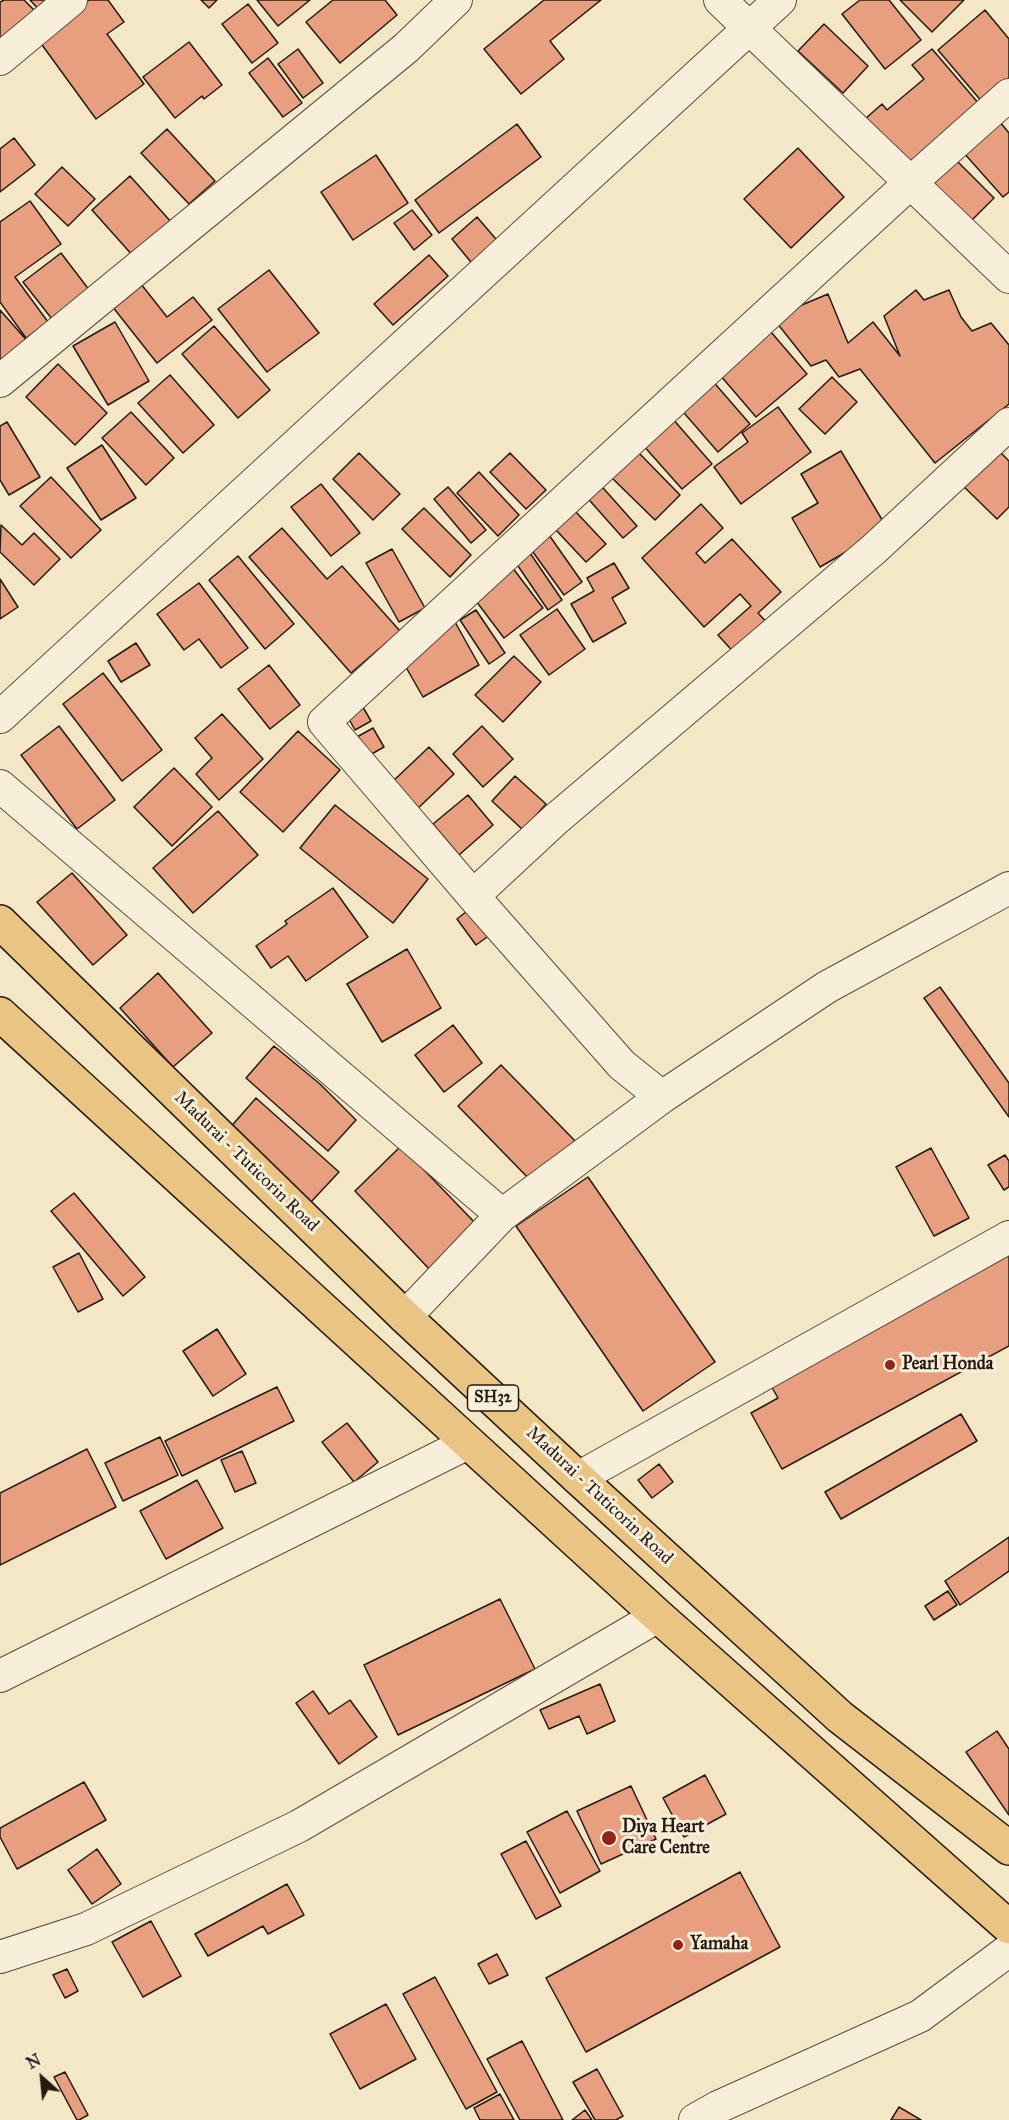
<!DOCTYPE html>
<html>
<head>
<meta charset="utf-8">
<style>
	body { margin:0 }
	#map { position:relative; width:1009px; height:2120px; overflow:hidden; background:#f3e7c6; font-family:"IM FELL Great Primer",serif }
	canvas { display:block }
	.north { position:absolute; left:12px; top:2048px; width:60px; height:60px; -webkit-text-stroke:4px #f7efda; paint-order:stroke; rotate:333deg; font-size:16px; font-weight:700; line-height:24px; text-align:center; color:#271a11 }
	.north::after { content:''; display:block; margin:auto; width:21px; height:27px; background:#271a11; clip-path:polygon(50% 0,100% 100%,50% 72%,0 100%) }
</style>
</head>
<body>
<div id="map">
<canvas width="1009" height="2120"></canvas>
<div class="north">N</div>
</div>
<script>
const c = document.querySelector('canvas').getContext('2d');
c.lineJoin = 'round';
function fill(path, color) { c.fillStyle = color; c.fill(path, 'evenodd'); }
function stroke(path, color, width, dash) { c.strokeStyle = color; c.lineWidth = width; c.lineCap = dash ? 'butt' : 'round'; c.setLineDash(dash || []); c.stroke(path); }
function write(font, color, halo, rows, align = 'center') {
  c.font = font + ' "IM FELL Great Primer",serif'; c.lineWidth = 6; c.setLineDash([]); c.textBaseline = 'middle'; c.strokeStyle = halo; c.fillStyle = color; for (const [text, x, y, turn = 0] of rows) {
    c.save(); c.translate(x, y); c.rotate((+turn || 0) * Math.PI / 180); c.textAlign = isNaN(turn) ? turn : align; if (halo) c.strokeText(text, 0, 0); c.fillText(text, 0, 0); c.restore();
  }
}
const building = new Path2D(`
	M4,0h20l14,14 -38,36v-48z
	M30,0h29l-15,15z
	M89,0h19l16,22 -17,12 37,50 -48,35 -59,-81z
	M201,0h16l-8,8z
	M257,0h53l-32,26z
	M333,0h52l12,15 -57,48 -34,-41z
	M544,0h57l-51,41 14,18 -43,35 -37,-45z
	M860,0h29l32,40 -36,29 -43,-55z
	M900,0h64l-32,32z
	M248,4l30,39 -26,20 -30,-39z
	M985,10l24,29v42l-26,22 -45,-53z
	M824,24l44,42 -25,27 -45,-42z
	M189,42l33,43 -18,14 -2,-3 -27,22 -32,-41z
	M298,49l25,34 -20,15 -25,-34z
	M932,49l54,63 -80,56 -41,-49 17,-15 5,6 37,-31 -12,-14z
	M268,58l34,45 -19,14 -34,-44z
	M999,121l10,12v59l-6,5 -40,-45z
	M517,124l24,33 -102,76 -24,-33z
	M167,129l48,52 -26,23 -48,-51z
	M14,138l21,27 -35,27v-43z
	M798,148l46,49 -53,51 -47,-49z
	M376,155l32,48 -55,37 -32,-48z
	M956,160l38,38 -30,30 -38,-39z
	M62,167l33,32 -27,27 -33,-32z
	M130,176l42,47 -38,34 -42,-47z
	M30,201l31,43 -46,33 33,45 -22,16 -26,-36v-80z
	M412,210l20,25 -18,15 -20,-27z
	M477,217l24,28 -26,22 -23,-28z
	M61,253l29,38 -38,28 -29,-37z
	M429,255l19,21 -55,49 -19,-21z
	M269,270l50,63 -52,39 -49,-63z
	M141,284l26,33 26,-20 19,23 -55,43 -45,-57z
	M916,290l8,10 25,-10 12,27 11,14 19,-8 18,22v59l-74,59 -75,-94 -21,8 -13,-17 -15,6 -34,-43 20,-16 31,-13 20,49 25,-21 27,34 -16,-40z
	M0,310l30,34 -30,26z
	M115,322l34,59 -41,24 -35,-59z
	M214,326l56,64 -32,28 -56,-64z
	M771,332l36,42 -51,43 -36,-42z
	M58,364l49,49 -32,32 -49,-48z
	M170,375l44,50 -31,28 -45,-50z
	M832,377l25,25 -32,32 -26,-25z
	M710,378l40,46 -32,28 -40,-46z
	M778,407l33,45 -70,52 -27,-37 34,-25 -6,-9z
	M131,412l43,46 -28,27 -44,-47z
	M672,418l40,46 -30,25 -40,-45z
	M7,422l33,55 -31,18 -9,-15v-54z
	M102,445l34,53 -35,22 -34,-52z
	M995,447l14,14v46l-12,12 -37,-36z
	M841,451l46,77 -67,39 -28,-49 26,-15 -17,-29z
	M638,452l42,43 -25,25 -43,-42z
	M359,453l41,41 -27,26 -40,-41z
	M510,453l36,37 -20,19 -36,-37z
	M479,472l40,43 -21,21 -41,-43z
	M51,477l50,53 -30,28 -51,-52z
	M596,480l41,46 -14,12 -40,-45z
	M321,484l39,49 -29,23 -40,-49z
	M448,487l38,43 -15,13 -37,-44z
	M701,504l22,24 -27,25 9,10 27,-24 49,53 -23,21 13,14 -33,30 -20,-22 33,-29 -11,-12 -36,33 -62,-69z
	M424,508l47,47 -21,22 -48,-48z
	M575,511l31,33 -20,18 -30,-32z
	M1,525l21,20 12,-12 26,26 -26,26 -34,-33z
	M282,528l45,51 15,-13 58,65 -49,42 -102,-116z
	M549,535l33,47 -18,13 -34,-47z
	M392,549l33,59 -26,14 -33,-59z
	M530,553l32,47 -14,10 -32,-47z
	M238,556l56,68 -29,25 -56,-69z
	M614,563l15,25 -17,10 14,25 -33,19 -22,-38 23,-13 -7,-13z
	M512,567l31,41 -39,30 -31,-41z
	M0,579l18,28 -18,12z
	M199,583l49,65 -27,20 -22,-29 -15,11 -27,-36z
	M557,609l28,40 -36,26 -29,-40z
	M476,610l29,43 -16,11 -29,-44z
	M455,622l24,43 -56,32 -24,-42z
	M136,643l14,22 -29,17 -13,-21z
	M514,656l27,26 -38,40 -28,-27z
	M269,665l31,40 -30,24 -32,-40z
	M103,673l59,77 -40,31 -59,-77z
	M360,702l11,19 -16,9 -11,-20z
	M222,714l41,45 -44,41 -23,-26 16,-16 -17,-20z
	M59,726l56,74 -38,29 -56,-74z
	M482,726l31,33 -30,28 -30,-33z
	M373,728l11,19 -16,9 -11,-19z
	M298,731l42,39 -57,62 -43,-40z
	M429,747l25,27 -39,37 -25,-27z
	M174,768l38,39 -40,39 -38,-39z
	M515,776l31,28 -23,26 -31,-29z
	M468,795l25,30 -34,30 -26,-31z
	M335,805l93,74 -35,44 -93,-75z
	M218,811l40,44 -65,58 -40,-45z
	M72,873l55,62 -34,30 -56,-63z
	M333,888l35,49 -62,44 -18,-25 -17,12 -15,-22 31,-22 -2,-3z
	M471,908l19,27 -14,10 -19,-26z
	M407,949l34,59 -59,34 -35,-58z
	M158,973l54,60 -39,34 -53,-59z
	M940,987l69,96v34l-85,-119z
	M453,1025l29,38 -38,29 -29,-37z
	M274,1046l46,38 36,36 -28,31 -82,-73z
	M501,1065l78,80 -43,41 -78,-80z
	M256,1098l83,74 -29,31 -82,-73z
	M401,1146l79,82 -47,45 -78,-82z
	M931,1148l38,70 -35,18 -38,-69z
	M1005,1155l4,6v26l-5,3 -16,-25z
	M588,1177l127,185 -72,49 -127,-185z
	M74,1193l71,84 -22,19 -72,-85z
	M79,1253l24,46 -25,13 -25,-45z
	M1009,1255v91l-227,123 -31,-56 27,-15 -8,-14z
	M217,1329l29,45 -33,22 -30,-45z
	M277,1387l17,34 -112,55 -17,-35z
	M961,1414l16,27 -136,78 -16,-27z
	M347,1423l31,39 -24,20 -32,-40z
	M160,1437l18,38 -55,26 -18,-38z
	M87,1449l29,58 -116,58v-72z
	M242,1451l14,32 -21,9 -14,-32z
	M659,1464l14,18 -21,16 -14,-18z
	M197,1480l26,48 -57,31 -26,-48z
	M1009,1537v34l-49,34 -15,-24z
	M948,1591l9,14 -23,15 -9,-14z
	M500,1599l35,70 -137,66 -34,-70z
	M600,1684l15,37 -28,13 -8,-18 -30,13 -9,-19z
	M313,1691l16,23 21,-14 27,37 -38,27 -43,-61z
	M997,1731l12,18v66l-43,-63z
	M705,1775l21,39 -42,23 -21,-39z
	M84,1782l22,38 -89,49 -17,-32v-9z
	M631,1786l25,53 -55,25 -24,-53z
	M567,1811l33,60 -40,22 -33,-61z
	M526,1841l35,65 -25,13 -35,-65z
	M97,1849l24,35 -29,20 -24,-34z
	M740,1872l40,75 -194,105 -40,-74z
	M287,1884l17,31 -36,19 -5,-8 -55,30 -13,-22z
	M151,1921l30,55 -38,21 -31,-55z
	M497,1954l11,21 -19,9 -11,-20z
	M67,1969l11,22 -13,7 -12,-23z
	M435,1977l62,115 -31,17 -63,-115z
	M386,2004l30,55 -56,30 -30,-55z
	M522,2041l41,79h-43l-33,-61z
	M597,2069l26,47 -7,4h-21l-22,-38z
	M65,2072l23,43 -9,5h-2l-23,-43z
	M500,2094l14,26h-34l-6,-12z
	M899,2107l22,13h-30z
	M585,2110l7,10h-20z`);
const street = new Path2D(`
	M720,0l289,277
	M0,59l71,-59
	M0,381l406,-333 50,-48
	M0,717l780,-717
	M0,786l502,429
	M473,896l83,-77 317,-269 136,-126
	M662,1097l-40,-32 -149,-169 -149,-174 586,-539 99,-88
	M405,1317l97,-102 160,-118 165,-110 182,-99
	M578,1478l431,-241
	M0,1676l468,-233
	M0,1957l86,-28 213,-103 359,-210
	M695,2120l23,-13 202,-91 89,-66`);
const primary = new Path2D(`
	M0,922l405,395 173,161 262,239 169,131
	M0,1014l658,602 351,311`);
const markers = [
	[890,1365,6,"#8f2418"],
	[609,1838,8,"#8f2418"],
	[678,1945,6,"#8f2418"]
];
const shields = [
	[493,1398,51]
];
const shieldNames = [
	["SH32",493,1398]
];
const streetNames = [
	["Madurai - Tuticorin Road",246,1162,44],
	["Madurai - Tuticorin Road",599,1496,43]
];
const poiNames = [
	["Pearl Honda",902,1365],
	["Diya Heart",622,1828],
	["Care Centre",622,1849],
	["Yamaha",690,1945]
];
fill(building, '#e79f80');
stroke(building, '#271a11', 1.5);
stroke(street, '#5a4d3e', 34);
stroke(primary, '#271a11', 36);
stroke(street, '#f7efda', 32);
stroke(primary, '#eac483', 33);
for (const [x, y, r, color] of markers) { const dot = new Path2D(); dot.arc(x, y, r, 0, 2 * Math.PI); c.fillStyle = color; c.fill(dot); stroke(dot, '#f7efda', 2); }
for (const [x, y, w] of shields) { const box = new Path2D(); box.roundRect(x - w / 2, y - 13, w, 26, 4.5); c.fillStyle = '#f7efda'; c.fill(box); stroke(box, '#271a11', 1.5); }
write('bold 16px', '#271a11', null, shieldNames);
write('18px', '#271a11', '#f7efda', streetNames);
write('bold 18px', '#271a11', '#f7efda', poiNames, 'left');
</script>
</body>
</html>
